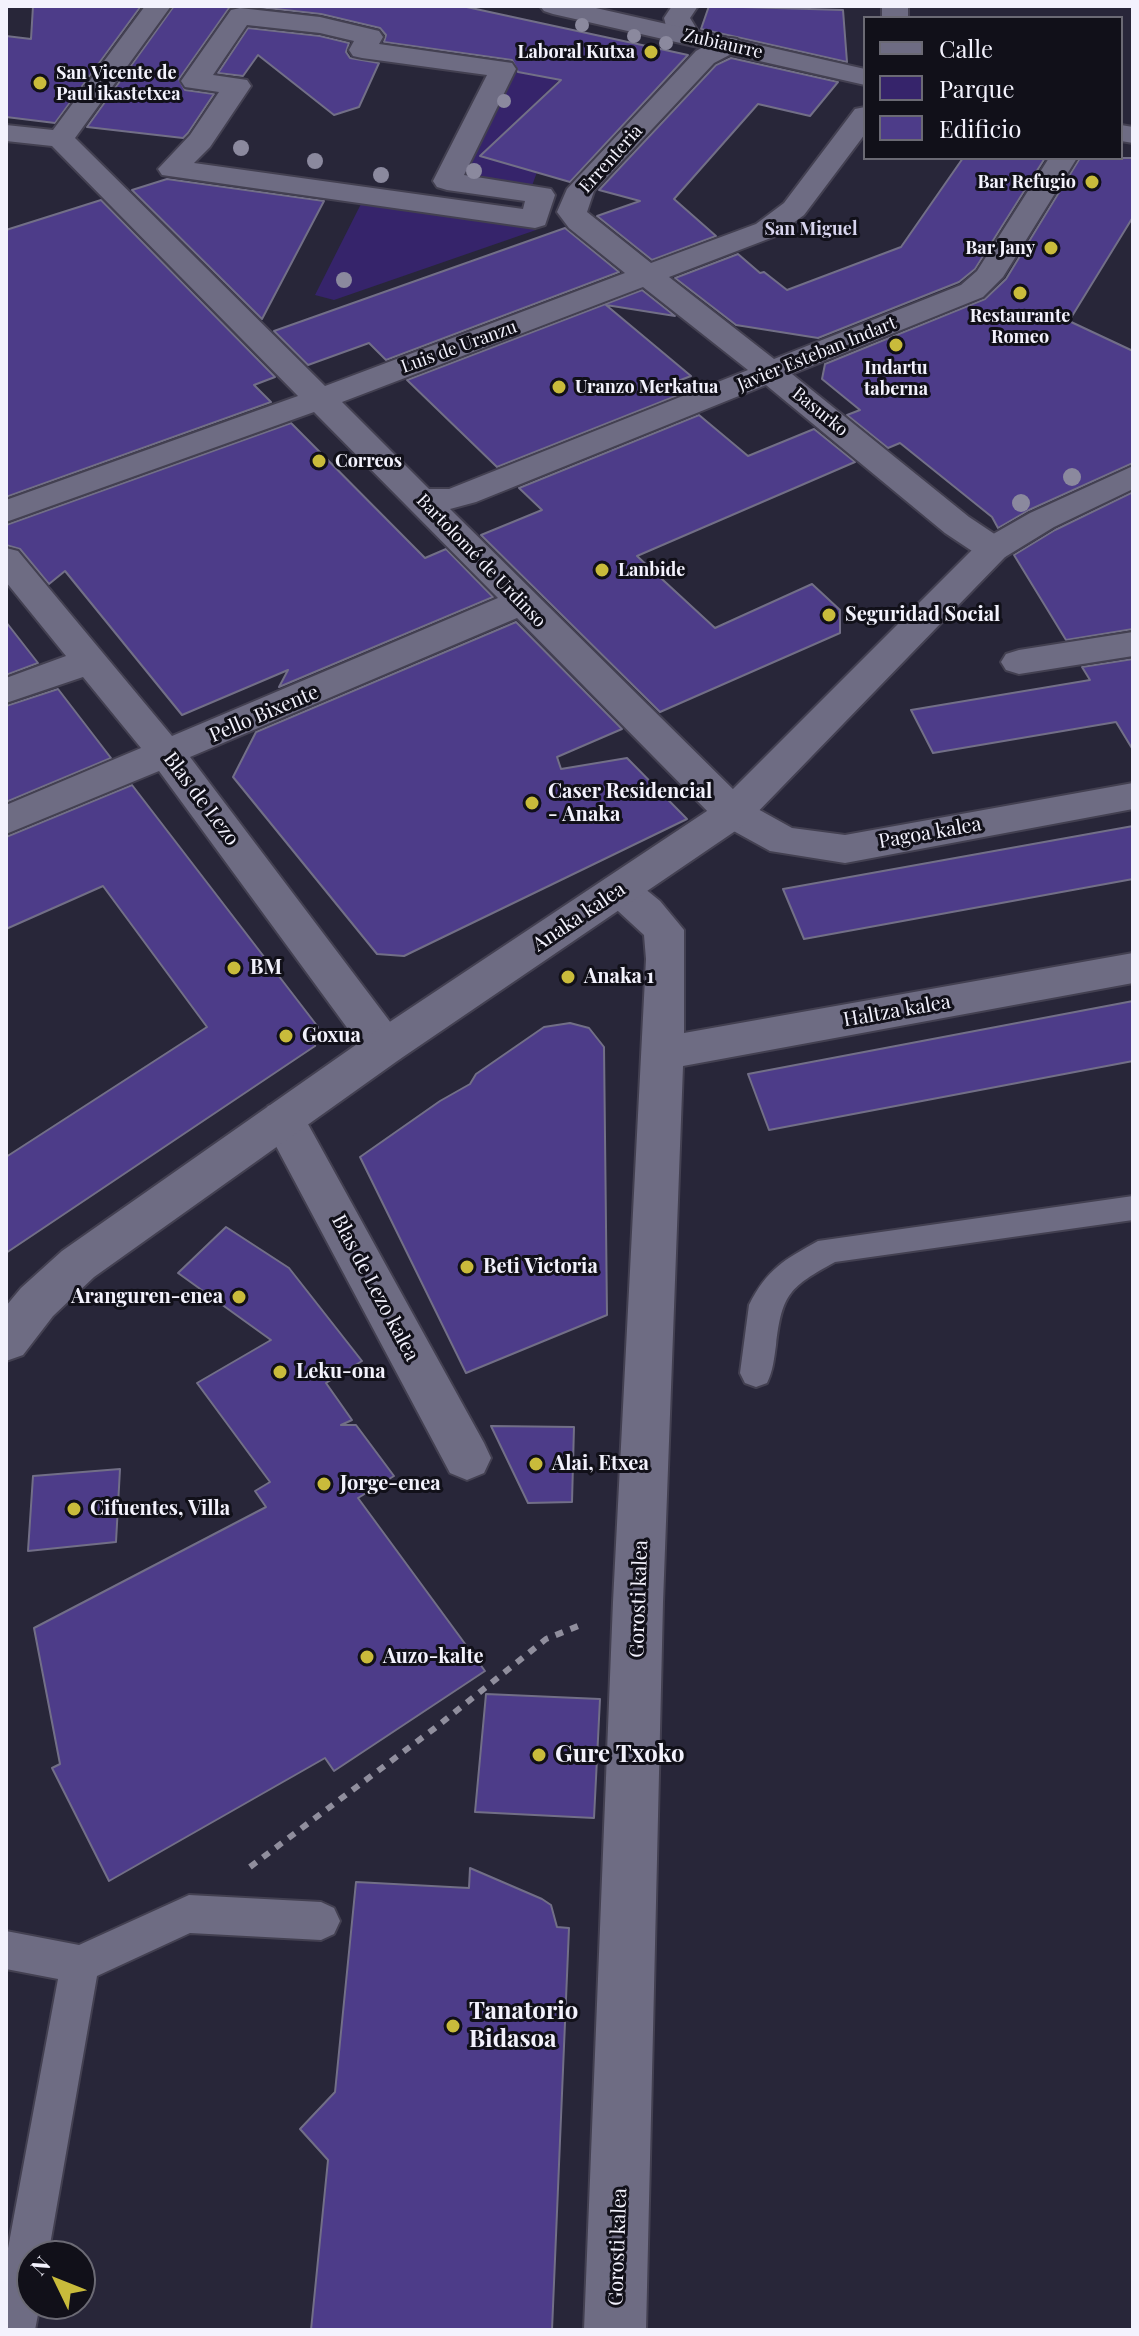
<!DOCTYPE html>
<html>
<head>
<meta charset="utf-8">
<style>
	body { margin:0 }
	#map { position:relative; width:1139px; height:2336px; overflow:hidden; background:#282639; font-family:"Playfair Display",serif }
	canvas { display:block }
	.frame { position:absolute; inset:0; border:8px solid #f3f2fd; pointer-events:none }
	.legend { position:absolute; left:863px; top:16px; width:260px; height:144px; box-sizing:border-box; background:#111019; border:2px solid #6b6a74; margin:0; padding:10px 14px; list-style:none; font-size:24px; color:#f3f2fd }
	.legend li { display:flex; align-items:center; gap:16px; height:40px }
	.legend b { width:40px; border:2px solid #6b6a74 }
	.north { position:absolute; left:16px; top:2240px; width:80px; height:80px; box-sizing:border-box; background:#111019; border:2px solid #6b6a74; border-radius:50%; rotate:313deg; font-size:22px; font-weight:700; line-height:32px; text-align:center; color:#f3f2fd }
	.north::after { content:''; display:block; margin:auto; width:28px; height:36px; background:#c9bb3b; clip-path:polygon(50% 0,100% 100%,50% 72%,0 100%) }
</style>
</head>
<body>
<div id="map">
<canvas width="1139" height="2336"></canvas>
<div class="frame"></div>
<ul class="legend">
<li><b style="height:10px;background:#6e6c83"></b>Calle</li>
<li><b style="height:22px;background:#36246b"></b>Parque</li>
<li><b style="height:22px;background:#4d3c89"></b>Edificio</li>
</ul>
<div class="north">N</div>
</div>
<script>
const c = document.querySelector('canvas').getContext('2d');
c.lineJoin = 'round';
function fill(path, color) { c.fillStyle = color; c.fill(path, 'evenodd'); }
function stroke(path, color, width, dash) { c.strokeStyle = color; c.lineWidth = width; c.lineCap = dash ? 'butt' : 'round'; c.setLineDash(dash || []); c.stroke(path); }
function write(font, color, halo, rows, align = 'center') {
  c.font = font + ' "Playfair Display",serif'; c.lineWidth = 6; c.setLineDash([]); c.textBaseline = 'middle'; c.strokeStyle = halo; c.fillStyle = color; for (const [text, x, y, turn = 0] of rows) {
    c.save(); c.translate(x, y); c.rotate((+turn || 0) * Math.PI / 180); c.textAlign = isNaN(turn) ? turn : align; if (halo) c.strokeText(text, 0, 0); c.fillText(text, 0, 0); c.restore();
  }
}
const green = new Path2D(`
	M503,69l56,11 -79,76 57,16 -8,22 -82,-13z
	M364,198l171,21 1,11 -202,70 -19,-5z`);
const building = new Path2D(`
	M33,6h108l-86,117 -49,-6v-81l25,3z
	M174,6h61l-6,2 -50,71 6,11 29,4 -26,39 -5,5 -96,-11z
	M249,6h213l226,49 -118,127 -90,-26 81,-76 -43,-8 -6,-12 -128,-18 2,-7 -6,-7 -59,-14z
	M709,6l134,4 4,52 -146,-33z
	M248,28l72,8 29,7 -3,9 4,6 29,5 -20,44 -25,8 -76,-60 -15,21 -25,-3z
	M731,58l107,24 -28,34 -52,-12 -84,95 42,37 -64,24 -55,-44 43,-15 -41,-11 117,-125z
	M963,158h82l-70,111 -16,13 -141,56 -82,-13 -61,-47 63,-24 22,19 4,-1 23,18 114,-43z
	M1080,158h53v59l-64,104 64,30v112l-104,47 -31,18 -6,-11 -92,-74 -12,5 -41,-33 13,-5 -38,-31 3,-15 160,-65 21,-20z
	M167,179l157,22 -62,118 -130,-129z
	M101,200l174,177 -21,8 17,17 -265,95v-267z
	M565,228l54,44 -233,88 -17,-17 -61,22 -34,-34z
	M642,290l33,26 -69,-11 85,71 -26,10 11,10 -179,71 -90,-87z
	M699,415l49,41 66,-27 41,33 -218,94 78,72 97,-44 28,26v23l-180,79 -179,-177 61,-25 -23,-22z
	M291,423l134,135 21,-9 47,48 -214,90 9,-17 -106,45 -117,-144 -16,13 -29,-35 -14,-4v-20z
	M1133,492v137l-67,11 -52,-85 41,-25z
	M6,622l32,41 -32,12z
	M516,622l106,107 -65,28 4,12 66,-11 60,61 -283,137 -27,-2 -144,-177 23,-45z
	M1133,659v91l-17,-28 -183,31 -22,-43 179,-30 -8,-13z
	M58,689l53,69 -105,44v-96z
	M132,785l186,242 -3,19 -309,207v-96l201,-130 -104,-141 -97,43v-92z
	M1133,826v53l-329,60 -21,-50z
	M1133,1001v60l-364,69 -21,-56z
	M570,1023l19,5 15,19 3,268 -141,58 -106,-216 80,-56 30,-17 6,-10 68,-47z
	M226,1227l63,41 73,93 -36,22 26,37 -11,5h15l38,51 -36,22 127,173 -151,100 -9,-13 -216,123 -57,-113 8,-4 -26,-136 232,-121 -11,-16 15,-9 -73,-99 74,-43 -93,-67z
	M491,1426l83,1 -2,75 -44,1z
	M120,1469l-4,73 -88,9 5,-75z
	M486,1694l114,5 -6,119 -119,-6z
	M470,1868l72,31 9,6 6,22 12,1 -17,402h-241l17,-170 -28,-31 35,-37 21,-210 113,6z`);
const path = new Path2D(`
	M250,1867l185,-139 111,-89 37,-15`);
const lane = new Path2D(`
	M1133,1196v24l-298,42c-45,25 -53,31 -59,83 -2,14 -3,26 -9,38l-11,4 -11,-4 -5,-10 9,-68c18,-36 35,-45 69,-64z
	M189,1895l132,7 13,6 6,13 -6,13 -13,6 -131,-7 -93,43 -49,280h-16v48h8l-5,26h-29v-71l52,-280 -52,-10v-38l73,14z`);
const street = new Path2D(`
	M145,6h26l-96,132 250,248 300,-113 -56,-45 -12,-16 10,-23 129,-138c14,-7 25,-16 41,-12l4,6 -4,6 -23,12 -120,128 -7,21 64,51 105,-39 28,-21 71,-94 10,-2v27l-61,81 -28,21 -107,41 105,82 187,-74 16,-14 72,-113h28l-74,119 -20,20 -191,77 177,143 36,24 5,8 -5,8 -12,3 -12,-3 -36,-24 -179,-148 -290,117 -26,7 297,294 45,25 53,7 288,-52v26l-288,54 -75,-12 -51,-28 -202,-205 -327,139 210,278 6,12 -6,12 -15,4 -15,-4 -211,-288 -153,63v-29l135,-57 -58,-71 -77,26v-25l60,-22 -60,-74v-34l12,3 154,185 326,-138 -184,-186 -308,110v-22l292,-104 -246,-250 -46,-5v-16l47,5zM643,287l105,83 -299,119h-20l-87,-87z
	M672,6h26l-8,12 11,18 -4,6h-18l-13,-16 -2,-8z
	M882,6h26v12h-26z
	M240,8l80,9 59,14 4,6 -4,7 133,19 4,6 -52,106 87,14 4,6 -10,30 -10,3 -373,-53 -4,-6 32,-34 29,-43 -34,-5 -4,-6 50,-71zM247,25l73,8 34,8 -5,9 4,6 9,2 125,17 -54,106 4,6 10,3 78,11 -2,8 -329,-46 16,-16 41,-61 -4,-6 -34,-5z
	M1133,632v24l-114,18 -13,-4 -5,-8 5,-8 13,-4z
	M619,875l14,4 27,22 24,29v103l449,-80v30l-450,83 -20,536 -17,728h-62l29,-728 33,-643 -2,-24 -39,-36 -6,-10 6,-10z
	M283,1101l15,5 186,337 7,15 -7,15 -17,7 -17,-7 -189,-355 7,-12z`);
const secondary = new Path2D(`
	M540,6h47l278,63v16l-312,-71 -9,-3z
	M1121,125l12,2v16l-12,-2z
	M1133,466v23l-79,38 -49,30 -258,266 -347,236 -306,218 -41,39 -30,39 -17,6v-55l15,-18 41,-37 308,-216 349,-232 262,-262 49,-28z`);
const trees = [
	[582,25,7],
	[634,36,7],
	[666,43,7],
	[504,101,7],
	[241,148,8],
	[315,161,8],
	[474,171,8],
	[381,175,8],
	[344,280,8],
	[1072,477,9],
	[1021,503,9]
];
const markers = [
	[651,52,8,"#c9bb3b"],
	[40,83,8,"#c9bb3b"],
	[1092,182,8,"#c9bb3b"],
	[1051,248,8,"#c9bb3b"],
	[1020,293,8,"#c9bb3b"],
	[896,345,8,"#c9bb3b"],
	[559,387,8,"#c9bb3b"],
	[319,461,8,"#c9bb3b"],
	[602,570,8,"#c9bb3b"],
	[829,615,8,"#c9bb3b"],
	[532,803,8,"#c9bb3b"],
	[234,968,8,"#c9bb3b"],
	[568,977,8,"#c9bb3b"],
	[286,1036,8,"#c9bb3b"],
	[467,1267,8,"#c9bb3b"],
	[239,1297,8,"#c9bb3b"],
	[280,1372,8,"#c9bb3b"],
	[536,1464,8,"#c9bb3b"],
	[324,1484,8,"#c9bb3b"],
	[74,1509,8,"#c9bb3b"],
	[367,1657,8,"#c9bb3b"],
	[539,1755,8,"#c9bb3b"],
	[453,2026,8,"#c9bb3b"]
];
const farStreetnames = [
	["Zubiaurre",723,44,13],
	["Errenteria",611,159,-48],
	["Luis de Uranzu",459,347,-20],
	["Javier Esteban Indart",817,354,-22],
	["Basurko",820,412,39],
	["Bartolomé de Urdinso",481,561,46]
];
const farPoinames = [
	["Laboral Kutxa",635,52,"right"],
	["San Vicente de",56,73],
	["Paul ikastetxea",56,94],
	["Bar Refugio",1076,182,"right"],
	["Bar Jany",1035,248,"right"],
	["Restaurante",1020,316,"center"],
	["Romeo",1020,337,"center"],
	["Indartu",896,368,"center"],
	["taberna",896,389,"center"],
	["Uranzo Merkatua",575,387],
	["Correos",335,461],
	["Lanbide",618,570]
];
const farNeighbourhoodnames = [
	["San Miguel",811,229]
];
const poiNames = [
	["Seguridad Social",845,615],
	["Caser Residencial",548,792],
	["- Anaka",548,815],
	["BM",250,968],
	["Anaka 1",584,977],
	["Goxua",302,1036],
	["Beti Victoria",483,1267],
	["Aranguren-enea",223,1297,"right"],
	["Leku-ona",296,1372],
	["Alai, Etxea",552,1464],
	["Jorge-enea",340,1484],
	["Cifuentes, Villa",90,1509],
	["Auzo-kalte",383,1657]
];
const streetNames = [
	["Pello Bixente",264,714,-23],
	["Blas de Lezo",201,799,53],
	["Pagoa kalea",930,833,-10],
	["Anaka kalea",579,917,-34],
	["Haltza kalea",897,1011,-10],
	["Blas de Lezo kalea",375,1288,62],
	["Gorosti kalea",639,1599,-88],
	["Gorosti kalea",618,2247,-88]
];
const nearPoinames = [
	["Gure Txoko",555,1755],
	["Tanatorio",469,2012],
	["Bidasoa",469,2040]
];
fill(green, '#36246b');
fill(building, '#4d3c89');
stroke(building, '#726f87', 2);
stroke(lane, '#434051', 4);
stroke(street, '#434051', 4);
stroke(secondary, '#434051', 4);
stroke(path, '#908e9d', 6, [8, 8]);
fill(lane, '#6e6c83');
fill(street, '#6e6c83');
fill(secondary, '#6e6c83');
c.fillStyle = '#8b899e';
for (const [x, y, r] of trees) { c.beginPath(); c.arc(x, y, r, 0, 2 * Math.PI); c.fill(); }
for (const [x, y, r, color] of markers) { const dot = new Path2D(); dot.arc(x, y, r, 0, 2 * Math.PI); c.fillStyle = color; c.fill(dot); stroke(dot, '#111019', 3); }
write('18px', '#f3f2fd', '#111019', farStreetnames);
write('bold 18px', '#f3f2fd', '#111019', farPoinames, 'left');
write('bold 18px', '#d7d4ee', '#111019', farNeighbourhoodnames);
write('bold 20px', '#f3f2fd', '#111019', poiNames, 'left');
write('20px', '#f3f2fd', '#111019', streetNames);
write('bold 24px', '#f3f2fd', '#111019', nearPoinames, 'left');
</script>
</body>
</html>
